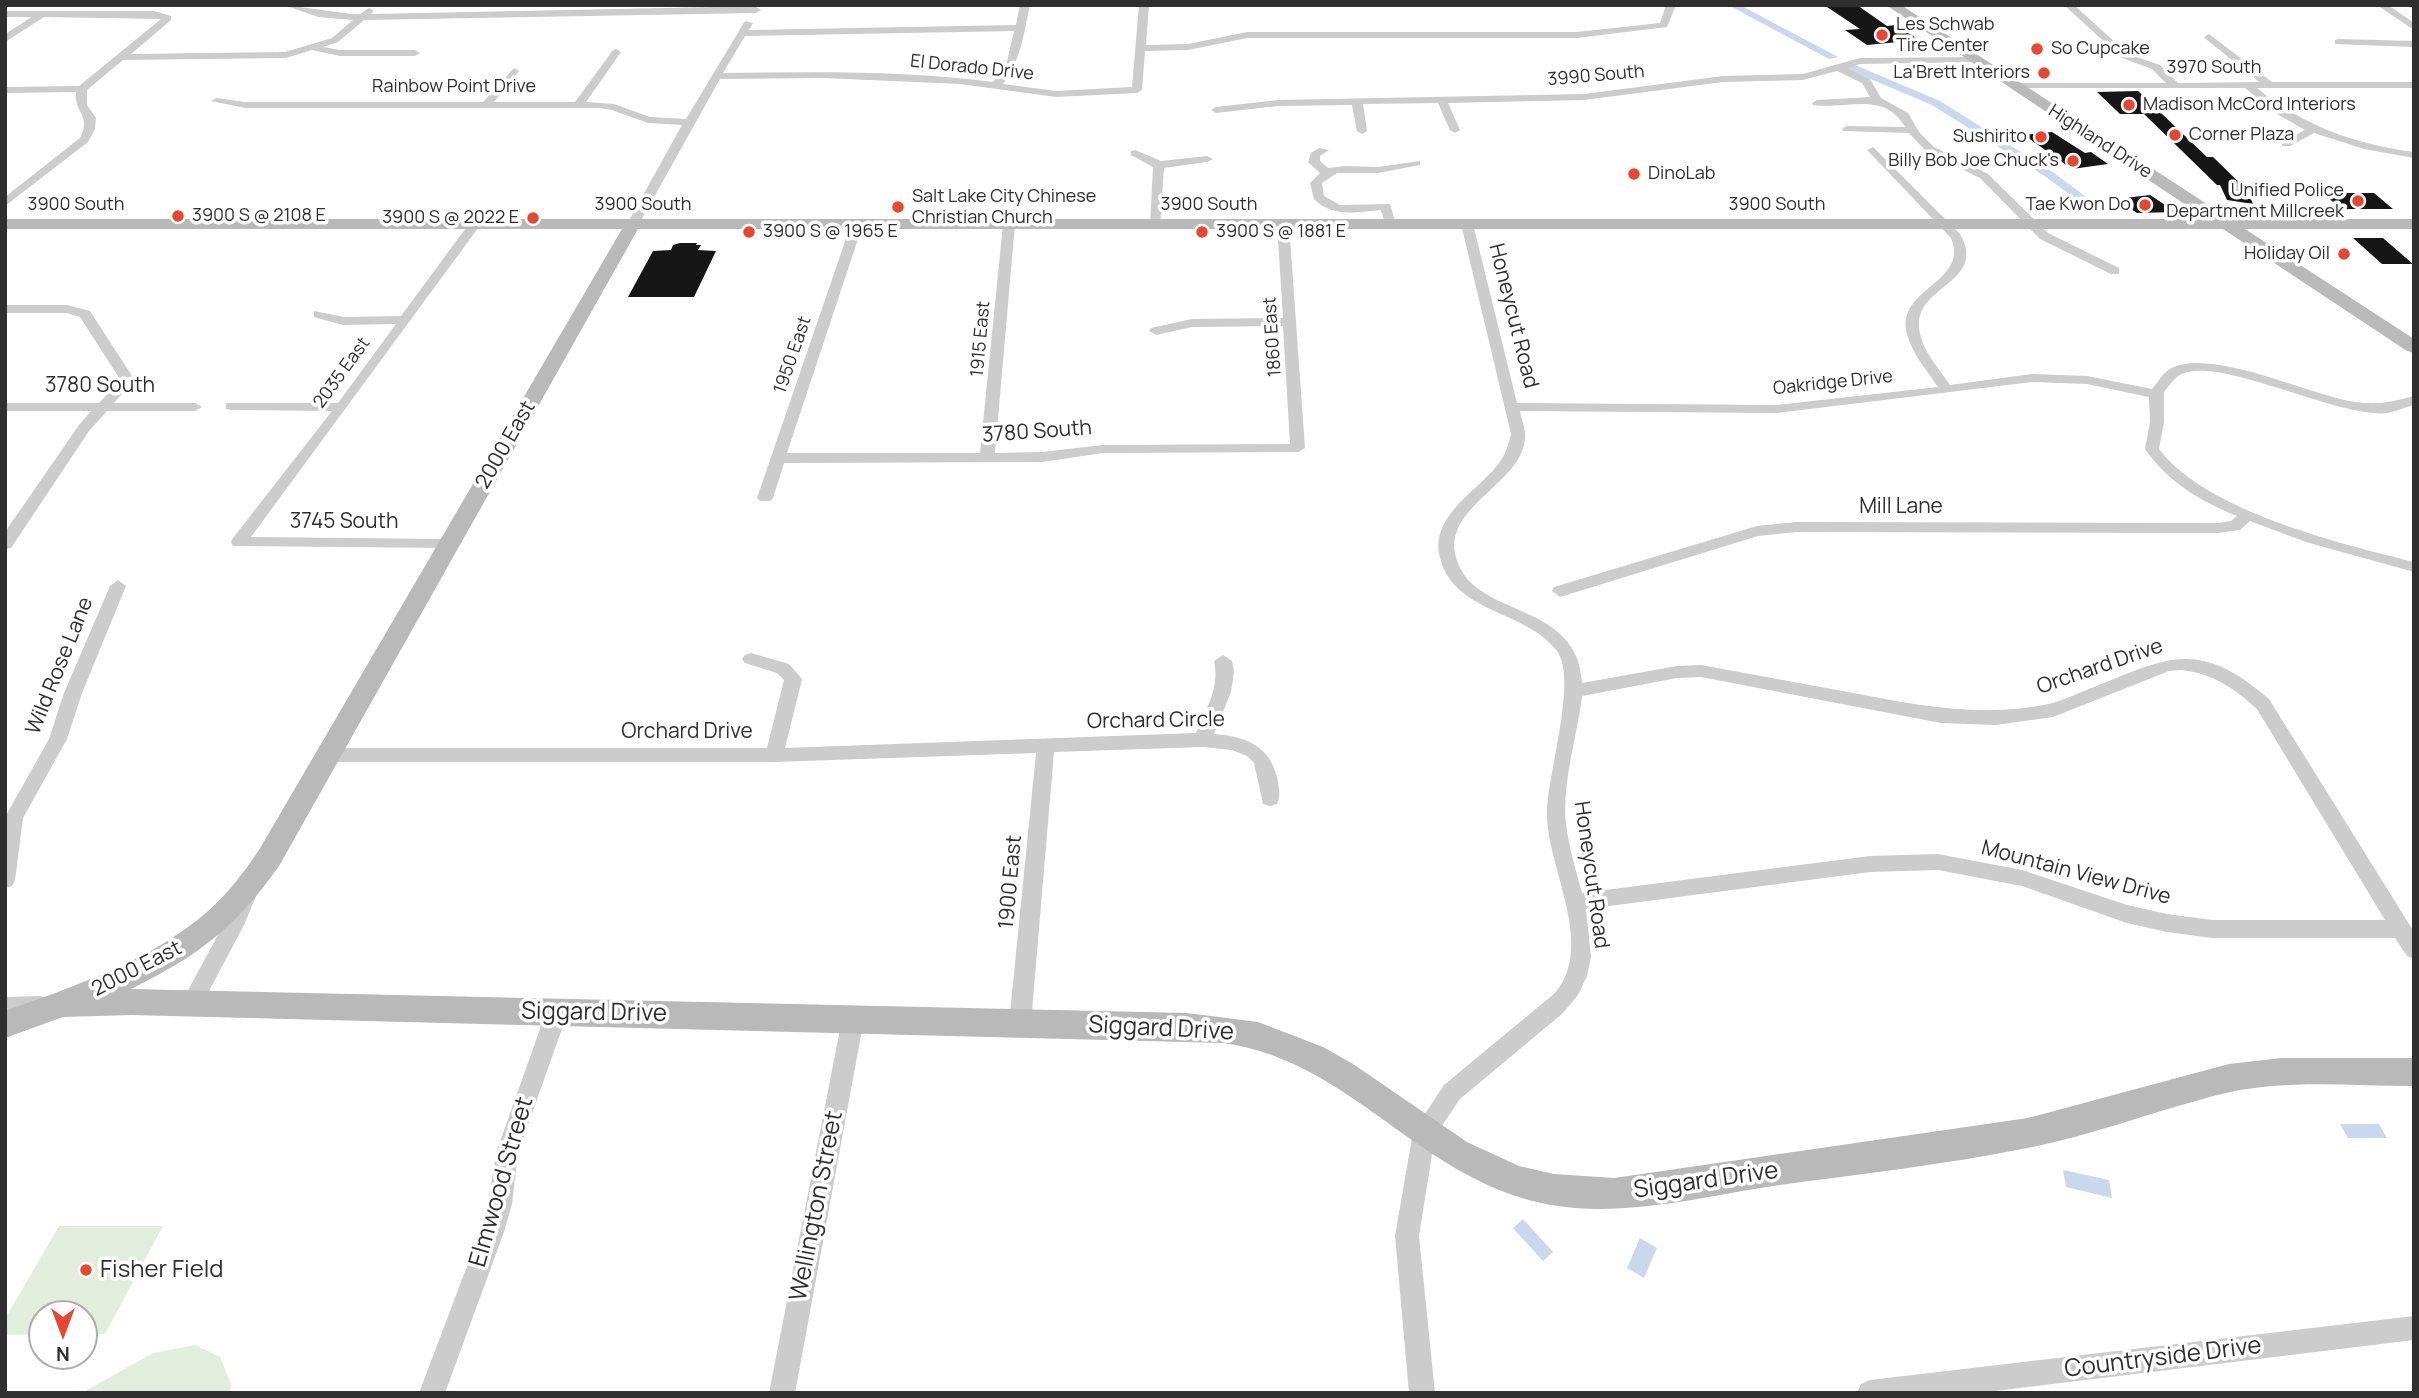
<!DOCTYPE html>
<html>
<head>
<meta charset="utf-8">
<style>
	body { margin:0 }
	#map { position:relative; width:2419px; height:1398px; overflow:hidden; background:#fff; font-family:Manrope,sans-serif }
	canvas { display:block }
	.frame { position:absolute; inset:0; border:7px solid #2f2f2f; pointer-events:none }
	.north { position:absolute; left:28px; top:1300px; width:70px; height:70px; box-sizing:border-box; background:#fff; border:2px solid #acacac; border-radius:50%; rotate:180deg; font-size:19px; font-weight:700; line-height:28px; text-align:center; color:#2f2f2f }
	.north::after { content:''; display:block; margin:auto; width:24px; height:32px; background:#e8462f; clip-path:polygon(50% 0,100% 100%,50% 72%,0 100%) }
</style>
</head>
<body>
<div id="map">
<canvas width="2419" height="1398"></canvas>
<div class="frame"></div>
<div class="north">N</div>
</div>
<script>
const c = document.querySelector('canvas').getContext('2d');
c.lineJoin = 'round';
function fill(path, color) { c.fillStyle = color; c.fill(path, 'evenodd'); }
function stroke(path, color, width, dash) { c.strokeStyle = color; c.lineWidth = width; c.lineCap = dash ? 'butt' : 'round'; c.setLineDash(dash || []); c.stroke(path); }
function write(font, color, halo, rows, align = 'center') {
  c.font = font + ' Manrope,sans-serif'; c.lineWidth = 7; c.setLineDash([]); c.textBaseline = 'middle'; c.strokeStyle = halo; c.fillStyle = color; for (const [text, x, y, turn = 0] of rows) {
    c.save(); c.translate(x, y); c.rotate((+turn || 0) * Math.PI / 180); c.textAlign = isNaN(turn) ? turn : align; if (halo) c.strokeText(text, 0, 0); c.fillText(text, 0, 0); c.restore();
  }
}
const green = new Path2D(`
	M59,1226h104l-58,108h-21v-20h-42v20l-37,1v-16z
	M195,1345l25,12 11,27 -1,9h-148l71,-40z`);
const water = new Path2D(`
	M2340,1124h39l8,14h-39z
	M2063,1170l46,10 3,18 -46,-11z
	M1523,1219l30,33 -10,9 -30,-33z
	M1640,1238l17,10 -13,30 -17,-10z`);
const canal = new Path2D(`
	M1728,5h12l98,52 -9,2z
	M1847,65h8l85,36 114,72 51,38 -10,2 -49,-36 -114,-72 -85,-36z`);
const building = new Path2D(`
	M1824,5h33l30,21 9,-1 23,15 -52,5 -22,-15 15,-1z
	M2138,91l69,66h6l35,34 5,13 -26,-4 -7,-15h-3l-73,-71h-24l-23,-22z
	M2052,132l33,21 6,-1 17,12 -36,5 -48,-34z
	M2322,193h52l19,16h-51z
	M2150,195l26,17 -39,1 -21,-14z
	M2353,238h30l30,26h-31z
	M680,243h17l-1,2h5l-3,5 18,1 -22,46h-66l25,-46 18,-1 2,-5z`);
const street = new Path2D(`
	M284,5l68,9h8l9,-6 5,3 -3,3 343,-7h42l5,3 -5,3 -392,7 -26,22 -15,5 17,3h75l5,3 -5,3h-75l-28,-6 -26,8 -163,2 -36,30v15l9,13 -1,11 -7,13 -83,64v-9l75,-59c12,-23 -6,-24 -4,-46l-71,1v-6l74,-1 82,-67 -117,-2 -39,25v-8l27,-17h-27v-6h149l17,5v4l-40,34 154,-2 47,-14 21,-18 -35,-3z
	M1020,5h10c-7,30 -8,53 -27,79l53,7 76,-4 7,-82h10l-3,40 42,-1 59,-12h330l83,-9 6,-18h10l-9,22 -90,11h-330l-59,12 -43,1 -3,39 -5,3 -81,4 -96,-13 -136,-6 -104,1 -81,145 -6,4 -6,-4 55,-99 -34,-2 -36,-13 -13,-2h-354l-34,-7 5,-3 29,4h238l31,-34 5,3 -25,31h81l38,-52 3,-1 5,3 -35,50 28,2 36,13 36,2 59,-98 8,2 -4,7 267,-5zM1014,31l-8,35 -13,16c-89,-12 -180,-10 -270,-9l22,-37z
	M2064,5h10l54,49 32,11 18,18 81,-1 -53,-43 -2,-2 5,-3 63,48h142v6h-157c46,38 98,56 157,64v6l-50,-9 -50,-16 -24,13h-8v-4l23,-12 -28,-16 -32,-26h-234l-1,-2 5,-3h151l-14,-14 -30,-11z
	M2377,5h11l26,18v7z
	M2338,39l76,2v6l-79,-3v-4z
	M1975,57l5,3 -1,2 -119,2 -13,4 23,11 11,19 27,15 11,19 15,15 54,27 60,59 71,35v6h-8l-71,-35 -60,-61 -54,-27 -17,-18 -66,-2 -1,-2 5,-3 58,1c-21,-37 -59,-17 -92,-22l-1,-2 5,-3 53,-3 -8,-14 -25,-12 -34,9 -80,2 -139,18 -136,3 12,27 -5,3 -5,-3 -12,-27 -75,1 4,27 -5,3 -5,-3 -5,-26 -74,1 -62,7 -5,-3 5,-3 62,-7 306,-6 139,-18 80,-2 57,-16z
	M1873,147l87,87c27,47 -40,51 -41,89 -1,23 19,44 31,62l82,-11 55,2 65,13c5,-6 11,-16 18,-20 39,-23 141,27 185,33 24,3 36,0 59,-6v9c-8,2 -17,6 -26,8 -51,6 -174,-61 -210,-37 -5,4 -10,11 -14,16v30l-5,27c48,63 180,94 255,113v10l-108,-30 -56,-21 -10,9 -22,3 -422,-1 -38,4 -198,61 -8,-6 2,-4 203,-61 39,-4 422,1 13,-2 6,-5c-37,-15 -69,-34 -92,-67l5,-27 -1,-25 -62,-13 -55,-2 -255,31 -257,-2c1,7 4,14 5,21 4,49 -79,71 -70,121 13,68 123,44 127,130l95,-17 24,-1c49,9 98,18 147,27 67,13 132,26 201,12 13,-3 27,-10 40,-15 78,-31 108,-52 180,10l145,233v27l-7,-3 -12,-18h-183l-45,-6 -40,-9 -105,-37 -84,-16 -68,2 -284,37 5,48 -4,19 -9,19 -15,18 -103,86 -25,37 -16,100 16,157h-26l-14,-157 18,-104 31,-47 111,-92c41,-48 -8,-125 -8,-179 0,-39 31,-134 10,-163 -31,-42 -107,-37 -118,-98 -6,-39 40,-63 60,-90 7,-9 9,-18 12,-29l-50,-210 6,-4 6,4 44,179 260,2 161,-18c-11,-17 -26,-33 -31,-53 -12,-46 63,-51 44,-96l-82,-86 -2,-2zM2181,670c31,3 53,18 76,39l128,211h-173l-45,-6 -40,-9 -105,-35 -84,-16 -68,2 -288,37c-6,-23 -13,-45 -16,-69 -4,-43 11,-86 16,-128l95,-18 24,-1 240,46 55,2 57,-8 116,-46z
	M1319,148l10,2 -9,6v5l8,7 16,-2 34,1 42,-6v4l-42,8h-41l-15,10 2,13 16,9 50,-1 6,20 -2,3h-8l-5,-17c-24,2 -48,8 -67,-11l-4,-16 10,-10 -12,-11 3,-9z
	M1135,150l26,11 46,-5 6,3 -6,3 -43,6 -4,59 -10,-3 3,-57 -22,-12v-4z
	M857,220l6,4 -76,229h193l23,-229 6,-4 6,4 -20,229 47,-1 61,-7 187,-1 -7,-118 -91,1 -36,8 -7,-4 2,-3 41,-9 91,-1 -6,-94 6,-4 6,4 16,224 -7,4 -195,1 -61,9 -258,1 -11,35 -3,3h-10l-3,-3 94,-274z
	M471,221l10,3 -230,313 197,2 6,1 2,4 -2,4 -221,-2 -2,-4 2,-4 99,-127 -101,-1 -5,-1v-6h112l58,-79 -53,1 -29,-8v-6l30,6 57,-1z
	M5,305h62l23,6 42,65 -5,12 -13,15h81l7,4 -7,4h-88l-18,20 -78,117 -6,1v-17l74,-107 12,-14h-86v-8h94l15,-16 4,-11 -38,-59 -13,-4h-62z
	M118,580l8,6 -44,107 -15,46 -44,79 -8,62 -3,6 -7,2v-71l44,-78 15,-46 46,-107z
	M751,653l38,11 13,15 -17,69 411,-15c10,-25 24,-44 18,-72l9,-6 9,6 2,11 -3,20 -17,42c30,2 55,11 63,43 2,9 4,19 0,27l-7,2 -7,-2 -9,-41 -7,-7 -15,-6 -29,-3 -149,5 -23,271 -3,7 -8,3 -8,-3 -3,-7 27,-270 -262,9h-446l-6,-2 -3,-5 3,-5 6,-2h439l17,-68 -7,-7 -32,-10 -3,-4 3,-4z
	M247,886l7,2 3,6 -13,31 -45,85 -7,2 -7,-2 -4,-7 4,-7 43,-80 12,-28z
	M40,996l7,2 4,7 -4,7 -42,4v-19z
	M557,1002l7,3 4,7 -50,141 -6,51 -8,28 -59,161h-26l61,-161 8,-28 8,-51 50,-141 4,-7z
	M853,1009l8,3 3,7 -69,374h-26l73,-374 3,-7z
	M2414,1316v24l-435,53h-122l4,-9 9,-4z`);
const secondary = new Path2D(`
	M1886,5h15l329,214h184v10h-169l169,110v14l-7,-2 -184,-122h-1585l-359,637c-43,61 -81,90 -148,123l1056,24 71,9 65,25 30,17 114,78 52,24 35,8 60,4 414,-60 201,-54 52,-6h133v28c-61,0 -128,-7 -188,7 -67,16 -131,42 -199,55 -83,17 -169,26 -254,38 -65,10 -132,27 -198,22 -146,-11 -216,-147 -352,-165l-1091,-28 -69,2 -58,21v-27c70,-25 145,-50 202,-99 21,-18 37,-40 52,-62l363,-621h-617v-10h2202z`);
const markers = [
	[1882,35,7,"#e8462f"],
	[2037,49,7,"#e8462f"],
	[2044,73,7,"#e8462f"],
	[2129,105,7,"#e8462f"],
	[2175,135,7,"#e8462f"],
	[2041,137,7,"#e8462f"],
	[2073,161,7,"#e8462f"],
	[1634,174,7,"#e8462f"],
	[2358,201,7,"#e8462f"],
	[2145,205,7,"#e8462f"],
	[898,207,7,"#e8462f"],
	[178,216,7,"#e8462f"],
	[533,218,7,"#e8462f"],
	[749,232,7,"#e8462f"],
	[1202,232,7,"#e8462f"],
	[2344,254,7,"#e8462f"],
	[86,1270,7,"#e8462f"]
];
const farPoinames = [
	["Les Schwab",1896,25],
	["Tire Center",1896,46],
	["So Cupcake",2051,49],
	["La'Brett Interiors",2030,73,"right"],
	["Madison McCord Interiors",2143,105],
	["Corner Plaza",2189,135],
	["Sushirito",2027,137,"right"],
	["Billy Bob Joe Chuck's",2059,161,"right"],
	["DinoLab",1648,174],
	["Unified Police",2344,191,"right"],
	["Department Millcreek",2344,212,"right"],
	["Salt Lake City Chinese",912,197],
	["Christian Church",912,218],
	["Tae Kwon Do",2131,205,"right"],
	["3900 S @ 2108 E",192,216],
	["3900 S @ 2022 E",519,218,"right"],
	["3900 S @ 1965 E",763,232],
	["3900 S @ 1881 E",1216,232],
	["Holiday Oil",2330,254,"right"]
];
const farStreetnames = [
	["El Dorado Drive",972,68,6],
	["3970 South",2214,68],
	["3990 South",1596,76,-5],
	["Rainbow Point Drive",454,87],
	["Highland Drive",2100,142,33],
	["3900 South",76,205],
	["3900 South",643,205],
	["3900 South",1209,205],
	["3900 South",1777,205],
	["1860 East",1273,337,-94],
	["1915 East",981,339,-85],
	["1950 East",793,355,-71],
	["2035 East",342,373,-54],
	["Oakridge Drive",1833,383,-6]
];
const streetNames = [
	["Honeycut Road",1513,316,76],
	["3780 South",100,386],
	["3780 South",1037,432,-4],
	["2000 East",506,445,-60],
	["Mill Lane",1901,507],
	["3745 South",344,522],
	["Wild Rose Lane",60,666,-68],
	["Orchard Drive",2100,667,-19],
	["Orchard Circle",1156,721,-1],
	["Orchard Drive",687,732],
	["Mountain View Drive",2076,873,15],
	["Honeycut Road",1591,875,82],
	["1900 East",1011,882,-85],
	["2000 East",137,969,-27]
];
const nearStreetnames = [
	["Siggard Drive",594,1013,1],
	["Siggard Drive",1161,1029,3],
	["Siggard Drive",1706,1181,-8],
	["Elmwood Street",502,1182,-74],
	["Wellington Street",817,1206,-79],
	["Countryside Drive",2163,1358,-7]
];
const nearPoinames = [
	["Fisher Field",100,1270]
];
fill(green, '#e2eddd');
fill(water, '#c9d8ed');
fill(canal, '#c9d8ed');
fill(building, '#161616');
fill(street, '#ccc');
fill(secondary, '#b9b9b9');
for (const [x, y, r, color] of markers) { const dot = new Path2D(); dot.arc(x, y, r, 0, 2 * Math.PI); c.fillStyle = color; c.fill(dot); stroke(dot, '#fff', 2.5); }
write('18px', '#2f2f2f', '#fff', farPoinames, 'left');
write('18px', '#2f2f2f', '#fff', farStreetnames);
write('21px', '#2f2f2f', '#fff', streetNames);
write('24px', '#2f2f2f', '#fff', nearStreetnames);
write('24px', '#2f2f2f', '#fff', nearPoinames, 'left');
</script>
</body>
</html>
